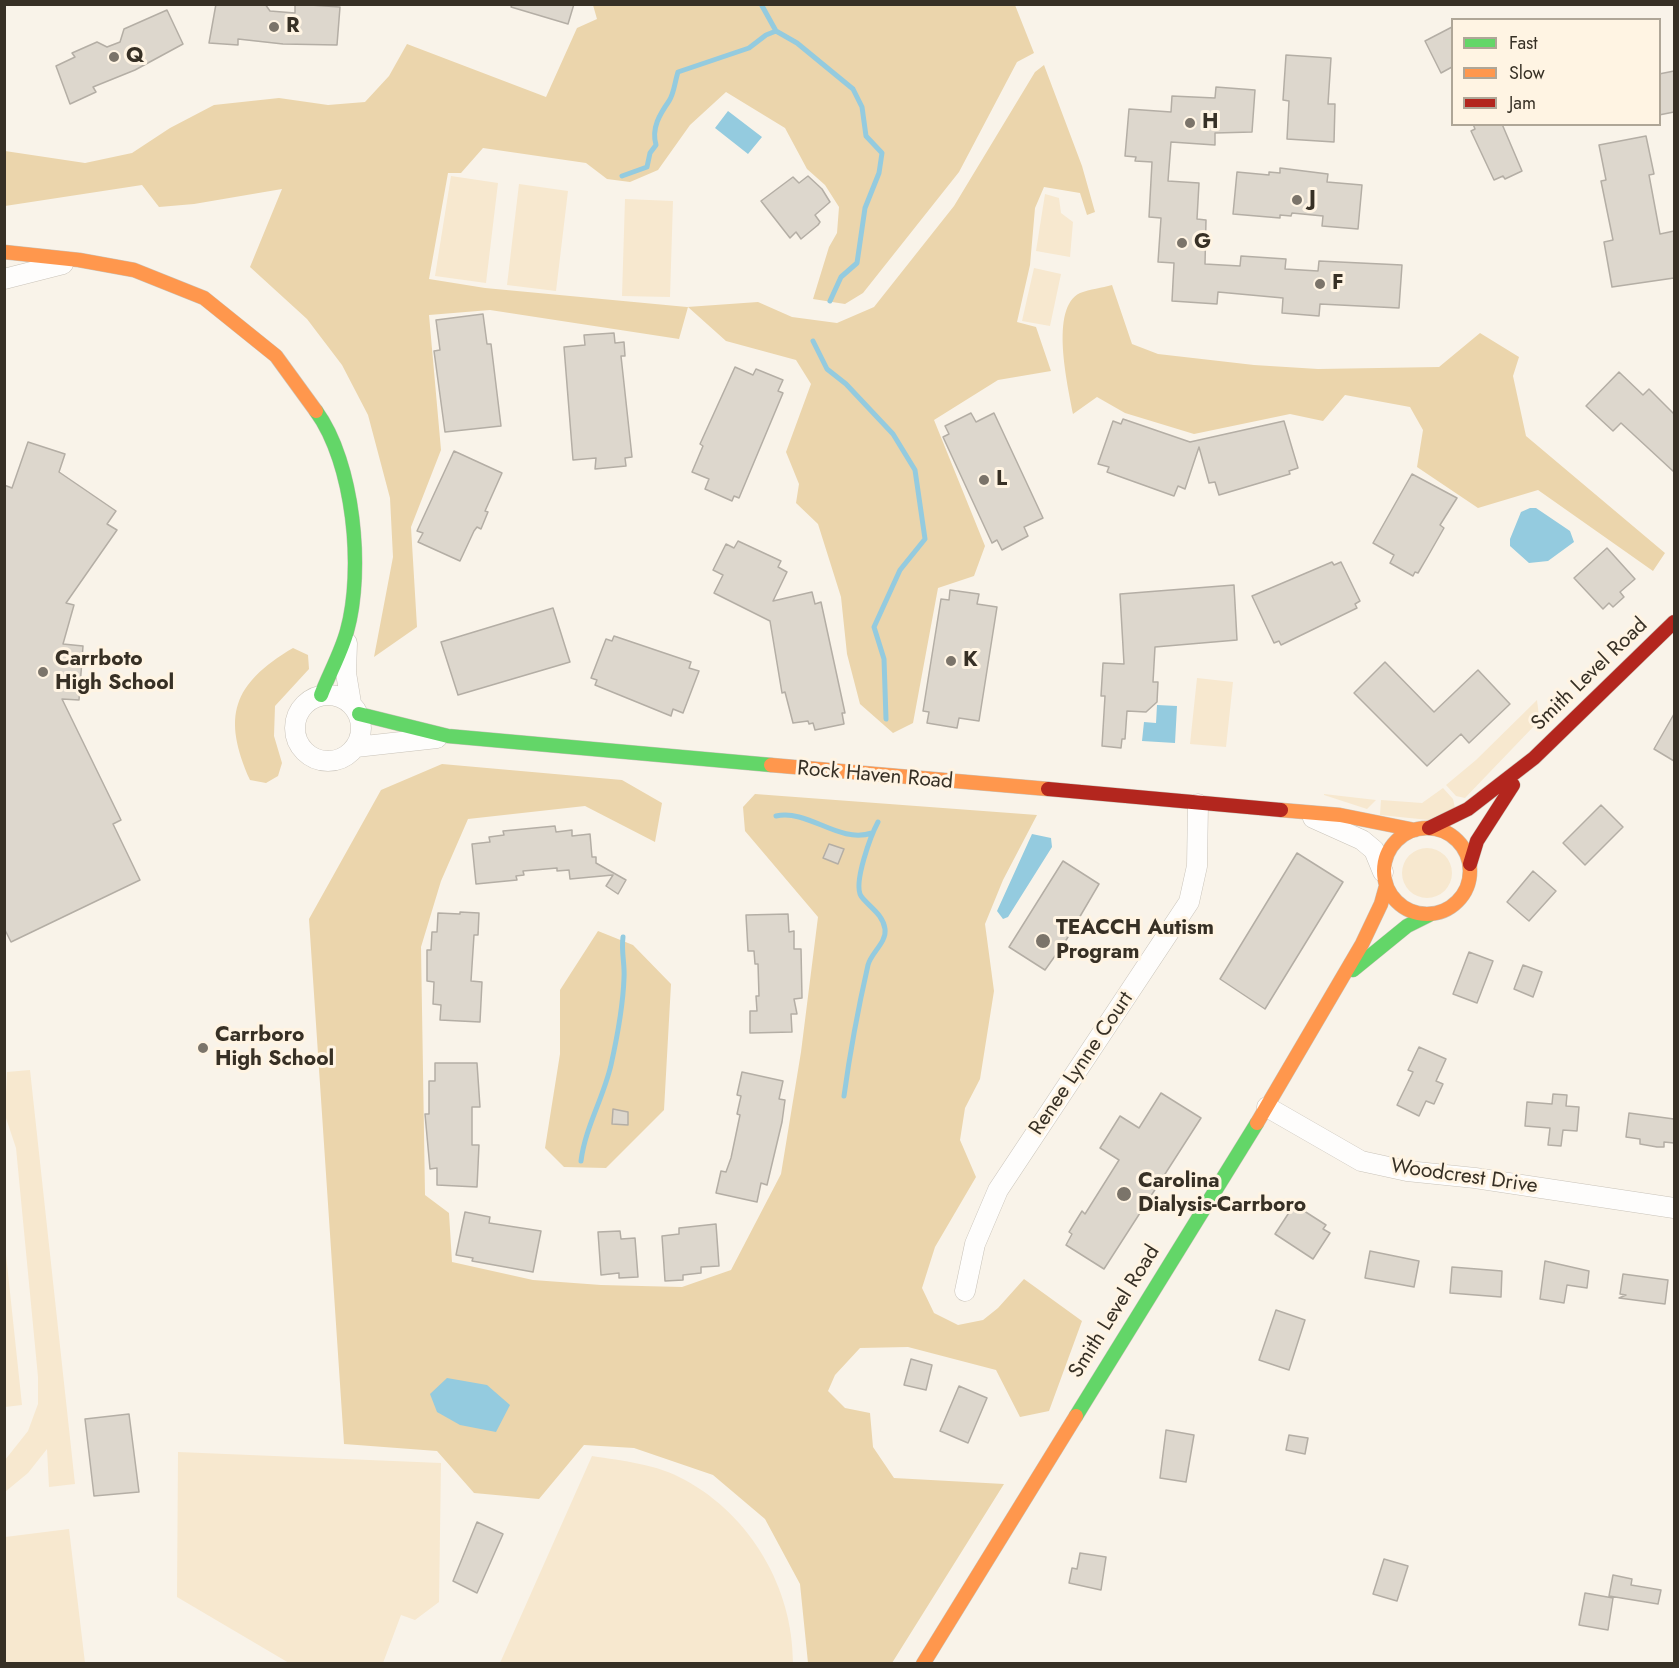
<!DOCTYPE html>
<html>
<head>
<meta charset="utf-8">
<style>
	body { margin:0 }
	#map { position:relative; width:1679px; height:1668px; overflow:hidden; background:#f9f3e9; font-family:Jost,sans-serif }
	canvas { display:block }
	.frame { position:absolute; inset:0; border:6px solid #373025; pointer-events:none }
	.legend { position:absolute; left:1451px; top:18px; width:210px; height:108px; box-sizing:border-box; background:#fff4e3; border:2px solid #afa697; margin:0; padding:8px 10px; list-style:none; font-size:18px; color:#373025 }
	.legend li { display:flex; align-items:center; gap:12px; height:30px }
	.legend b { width:30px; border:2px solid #afa697 }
</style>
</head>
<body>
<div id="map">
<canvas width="1679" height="1668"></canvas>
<div class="frame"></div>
<ul class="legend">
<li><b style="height:8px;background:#63d668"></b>Fast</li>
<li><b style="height:8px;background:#ff974d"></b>Slow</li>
<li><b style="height:8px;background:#b3261e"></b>Jam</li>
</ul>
</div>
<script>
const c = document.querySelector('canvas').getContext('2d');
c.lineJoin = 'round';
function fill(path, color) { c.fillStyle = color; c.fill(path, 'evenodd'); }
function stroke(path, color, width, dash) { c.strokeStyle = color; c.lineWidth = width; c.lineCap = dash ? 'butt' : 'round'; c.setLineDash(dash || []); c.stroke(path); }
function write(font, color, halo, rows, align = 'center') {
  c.font = font + ' Jost,sans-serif'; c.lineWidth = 6; c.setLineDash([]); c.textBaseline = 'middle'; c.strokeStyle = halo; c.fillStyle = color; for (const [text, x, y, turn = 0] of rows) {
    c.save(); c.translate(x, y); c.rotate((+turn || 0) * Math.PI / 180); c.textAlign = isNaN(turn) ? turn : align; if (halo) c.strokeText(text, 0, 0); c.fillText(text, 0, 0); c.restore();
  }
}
const green = new Path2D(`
	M451,176l47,7 -12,100 -51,-7z
	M519,184l49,7 -12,100 -49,-6z
	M1045,194l14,4 2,15 12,9 -3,35 -34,-6z
	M625,199l48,2 -3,96 -48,-1z
	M1034,268l27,6 -11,52 -28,-5z
	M1197,678l36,4 -7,65 -36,-3z
	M1537,700l2,16 -4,9 -70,73 -9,-2 -10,-11 30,-25z
	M1443,788l10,11 2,9 -26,12 -49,-5 1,-15 41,3z
	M1324,795v-1l52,6 -9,9z
	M1402 873a25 25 0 1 1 50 0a25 25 0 1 1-50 0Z
	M30,1070l45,414 -26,3 -2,-38 -19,24 -23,19v-32l23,-29 10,-27v-27l-22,-229 -11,-33 2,-43z
	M4,1236l18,169 -17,2h-1z
	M178,1452l263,11 -2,139 -24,18 -14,-5 -18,48h-94l-112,-66z
	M592,1456c31,5 65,8 93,24 66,36 108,108 108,183h-293z
	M69,1529l16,134h-80v-126z`);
const forest = new Path2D(`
	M1015,5l19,48 -17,9 -58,110 -96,121 -18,11 -32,-5 16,-52 8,-14 2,-26 -14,-22 -18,-16 -22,-41 -59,-36 -36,33 -32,45 -28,12 -23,-3 -21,-16 -103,-15 -22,25h-13l-19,106 56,9 202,19 71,-5 34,15 45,6 37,-16 80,-101 81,-134 9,-7 38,101 13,46 -8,3 -7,-22 -36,-6 -9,21 -5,57 -13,57 19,5 15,44 -53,9 -64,40 51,126 -11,30 -36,12 -25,135 -20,10 -33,-29 -13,-50 -6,-57 -23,-73 -22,-21 3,-19 -13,-32 25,-68 -15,-24 -70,-19 -38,-34 -9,32 -189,-29 -61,5 12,135 -30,77 6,100 -43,30 19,-100 -3,-59 -22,-83 -26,-50 -35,-46 -57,-52 32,-78 -88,15 -35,3 -17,-22 -137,21v-55l80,12 47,-10 38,-25 44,-23 65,-7 49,7 37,-3 24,-26 18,-32 139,53 31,-69 20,-9 -4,-14z
	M1112,285l20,59 26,10 96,11 64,4 121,-2 41,-34 39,24 -6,19 13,60 139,117 -12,18 -115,-81 -60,18 -61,-41 6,-37 -13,-23 -65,-12 -22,26 -33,-7 -96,20 -69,-21 -28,-16 -24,17c-5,-28 -24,-106 7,-121 10,-4 22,-5 32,-8z
	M293,648l15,7 1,14 -34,37 -1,30 8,27 -4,13 -12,7 -16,-3c-28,-63 -18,-96 43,-132z
	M442,764l180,16 40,23 -7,39 -70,-36 -117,13 -27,62 -20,66 4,248 24,18 3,49 81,18 68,5 81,2 49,-17 50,-96 20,-122 17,-135 -73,-86 -2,-24 12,-13 282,21 -34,65 -18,44 9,67 -14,88 -15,29 -5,32 16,37 -41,70 -13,41 12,25 24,12 25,-5 15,-12 26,-29 58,42 -33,90 -29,6 -24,-47 -88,-23 -48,1 -25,27 -7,16 17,17 25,5 3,34 21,31 110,6 -112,179h-84l-8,-79 -35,-65 -52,-44 -79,-27 -50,-3 -45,54 -65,-6 -37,-42 -93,-7 -35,-525 72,-129z
	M598,931l35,14 38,39 -7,126 -58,58 -42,-1 -19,-19 15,-94v-64z`);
const water = new Path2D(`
	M728,111l34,26 -14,17 -33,-26z
	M1530,508h6l34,23 4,11 -26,19 -19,2 -19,-17v-7l11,-27z
	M1157,705l20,1 -2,37 -33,-2 2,-19 12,1z
	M1032,834l19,4 1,9 -44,70 -5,2 -6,-8z
	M447,1378l40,7 23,20 -14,27 -36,-7 -23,-13 -7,-18z`);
const stream = new Path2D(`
	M761,4l15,27 21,12 56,46 9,18 4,29 16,17 -3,20 -14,35 -8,55 -16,14 -11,24
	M622,176l25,-9 3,-14 6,-8c-5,-17 4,-31 13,-44 5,-7 6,-20 9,-29l71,-24 17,-13 10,-4
	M813,341l14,28 19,15 47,50 22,36 10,69 -25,31 -26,57 10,32 2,60
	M776,816c33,-7 62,28 96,17
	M844,1096c6,-44 14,-87 24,-131 3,-12 19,-23 17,-36 -2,-15 -16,-22 -24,-33 -8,-13 10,-61 17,-74
	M581,1161c4,-33 22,-62 30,-96 6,-27 12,-59 13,-87 1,-14 -3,-26 -1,-41`);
const building = new Path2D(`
	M216,4h49l5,7 25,2v-9l45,3 -3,38 -54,-1 -45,-5v6l-29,-2z
	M512,4h62l-6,20 -57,-17z
	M167,10l16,34 -48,26 -42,17 3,5 -26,12 -14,-38 19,-9 -3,-4 25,-11 10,5 13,-5 4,-13z
	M1452,27v40l-11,6 -16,-32z
	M1286,55l45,3 -3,46h7l-1,38 -47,-3 2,-38 -6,-1z
	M1674,71v41l-15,3v-41z
	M1216,87l39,3 -3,42 -37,1v12l-44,-3 -3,39 31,2 -2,36 9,1 -1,44 35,2 1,-10 45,3 -1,10 33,2 1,-10 83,4 -3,43 -79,-4 -1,12 -37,-3 1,-15 -65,-6 -1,12 -45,-3 2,-38 -16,-1 3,-44 -12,-1 3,-55 -17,-1 1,-4 -11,-1 4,-47 42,3 1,-16 43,2z
	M1473,124h29l20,47 -17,8 -2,-3 -9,4 -23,-49 4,-2z
	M1646,136l8,38 -5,1 11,59 14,-3v47l-62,9 -8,-45 9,-2 -12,-59 5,-1 -7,-35z
	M1280,168l48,6 -1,8 35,3 -4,44 -36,-3 1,-10 -31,-3 -1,3 -11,-1v3l-47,-4 4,-42 32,3v-3l11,1z
	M808,176l14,13 8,13 -15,13 5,7 -2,3 -17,14 -5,-7 -6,6 -29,-37 32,-24 6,6z
	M483,314l4,30h4l10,82 -56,6 -11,-81 6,-1 -4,-30z
	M614,333l1,10 9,-1 1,14h-4l11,101 -7,1 1,8 -31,3 1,-11 -23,2 -9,-113 21,-2 -1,-10z
	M735,367l18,8 3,-6 27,11 -5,11 5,2 -44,105 -5,-2 -2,5 -27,-12 4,-10 -17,-7 11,-26 -3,-2z
	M1619,372l24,23 6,-6 25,25v58l-53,-49 -8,8 -27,-25z
	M971,413l5,9 18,-9 49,105 -19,9 4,9 -26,14 -5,-10 -5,3 -49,-106 6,-3 -4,-8z
	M1123,419l67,23 94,-21 14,47 -9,3 1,3 -71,21 -4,-13 -6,1 -10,-36 -14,42 -7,-3 -4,10 -67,-24 2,-5 -11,-3 15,-43 8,3z
	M28,442l37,12 -6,18 57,39 -9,13 10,6 -51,73 8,2 -11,39 20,2 -4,54 -17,-1 59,121 -8,4 27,56 -129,62 -7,-14v-443l8,3z
	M454,451l48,22 -17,38 3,1 -7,17 -4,-2 -3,4 -14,30 -42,-19 5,-9 -6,-2z
	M1412,474l45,24 -17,27 4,3 -16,28 -10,17 -3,-1 -2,4 -23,-13 4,-8 -21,-12z
	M738,541l43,20 -3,6 9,5 -14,29 39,-9 3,12 6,-2 24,111h-3l2,11 -29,6 -2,-7 -4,1 -1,-3 -15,2 -8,-31 -3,1 -12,-72 -56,-28 9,-18 -10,-5 13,-26 8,4z
	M1607,548l28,31 -15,13 4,5 -11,10 -4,-4 -6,6 -29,-31z
	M1332,562l2,3 7,-3 19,39 -5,3 2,4 -76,37 -2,-4 -5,2 -22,-47z
	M1234,585l3,55 -82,7 -2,35h5l-1,20 -11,10 -19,-1 -2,28h-3l-1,9 -19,-2 3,-50h-4l2,-33 21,1 -4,-70z
	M950,590l29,4 -2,10 20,3 -18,114 -20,-3 -2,10 -30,-5 2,-11 -6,-1 18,-112 8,1z
	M553,608l17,54 -112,33 -17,-53z
	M614,636l77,26 -2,6 10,3 -16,42 -10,-4 -2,7 -76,-31 2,-5 -6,-2 15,-39 6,2z
	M1385,662l49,50 44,-42 32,34 -41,39 -8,-9 -34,32 -73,-73z
	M1674,714v47l-20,-12z
	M1601,805l22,22 -38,38 -22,-22z
	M555,826l1,6 16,-2v6l18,-2 2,23h4v6l30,17 -8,14 -12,-8 7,-11 -43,4 -1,-9 -12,1v-3l-34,3 1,4 -8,1 1,4 -41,4 -4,-40 18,-2 -1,-5 15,-2 -1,-4z
	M829,844l15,5 -6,15 -15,-6z
	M1297,853l46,29 -78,127 -45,-30z
	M1063,861l36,23 -34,58 -20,28 -36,-23z
	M1533,871l23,20 -27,30 -22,-19z
	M460,912l19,1 -1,22h-4l-3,46 11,1 -2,40 -40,-2 1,-15 -8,-1 1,-22 -7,-1v-31h4l1,-18h5l1,-19 22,1z
	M788,914l1,18 5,-1v18h7l1,49 -8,1 3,15h-6l1,18 -42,1v-22h7l-1,-15h3l-1,-32h-3l-1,-13h-6l-2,-36z
	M1469,952l24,9 -16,42 -24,-9z
	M1523,965l19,7 -9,25 -19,-8z
	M1419,1047l27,12 -10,22 7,3 -9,20 -8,-3 -7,15 -22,-11 16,-33 -5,-2z
	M435,1063h42l3,44h-8v38h7l-2,42 -40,-2v-17l-7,1 -5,-55h4v-33h6z
	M742,1072l41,9 -4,18 6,1 -3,22 -15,63 -6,-2 -4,19 -41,-9 5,-22 5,1 5,-14 9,-43 -3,-1 4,-18 -4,-1z
	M1161,1093l40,25 -97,151 -38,-24 6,-11 -3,-2 13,-21 3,3 34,-54 -19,-12 20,-32 19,12z
	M1553,1094l14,1 -1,11 13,1 -2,24 -14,-1 -2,16 -13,-1 2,-17 -25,-2 2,-24 25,2z
	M613,1109l15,3v13l-16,-1z
	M1629,1113l45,6v24l-10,-1v5h-7l-17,-3v-5l-14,-2z
	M1292,1208l7,5 2,-4 25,16 -3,4 7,4 -17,26 -38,-25z
	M465,1212l25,5 -1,6 52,8 -8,41 -61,-11 1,-3 -17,-3z
	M716,1224l3,42 -18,1v6l-18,2v5l-18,1 -3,-45 17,-2v-6z
	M620,1231l1,8 14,-1 3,39 -19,1v-5l-18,2 -3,-43z
	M1370,1251l49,10 -5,26 -49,-9z
	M1545,1261l44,10 -2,17 -20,-3 -3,18 -24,-4z
	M1452,1267l50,4 -1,26 -51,-4z
	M1623,1274l45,6 -3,24 -46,-6 7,-3 -6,-1z
	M1276,1310l29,10 -16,50 -30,-10z
	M911,1359l21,6 -6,25 -22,-5z
	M959,1386l28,12 -19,45 -28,-12z
	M129,1414l10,78 -45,4 -9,-77z
	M1166,1430l28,5 -8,47 -26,-4z
	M1289,1435l19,3 -3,16 -19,-4z
	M477,1522l26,12 -26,59 -24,-12z
	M1080,1553l26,4 -5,33 -32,-7 3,-15 5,1z
	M1384,1559l24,7 -11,35 -24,-7z
	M1613,1575l19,4 -1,6 30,5 -3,14 -49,-8z
	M1585,1593l28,5 -5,32 -29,-5z`);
const street = new Path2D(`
	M4,279l59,-15
	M347,643l-1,30 5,30
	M295 728a33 33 0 1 1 66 0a33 33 0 1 1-66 0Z
	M356,747l81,-9
	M1313,818l49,22 12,10 9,22
	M1267,1107l94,54 46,10 68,7 199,30
	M965,1291l10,-47 23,-54 191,-288 8,-36 1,-62`);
const fast = new Path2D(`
	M316,411c38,52 48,159 31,220 -6,22 -18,43 -26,64
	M359,714l89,22 323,29
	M1353,970l54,-44 22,-11
	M1076,1416l181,-293`);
const slow = new Path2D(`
	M4,252l75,8 55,10 70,28 72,58 40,55
	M771,765l277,24
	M1281,810l59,5 75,15
	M1384 871a43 43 0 1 1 86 0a43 43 0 1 1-86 0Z
	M1257,1123l105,-179 19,-40 5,-18
	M923,1664l153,-248`);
const jam = new Path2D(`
	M1048,789l233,21
	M1429,828l39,-19 66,-51 140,-136
	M1470,864l7,-23 36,-56`);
const markers = [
	[274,27,6,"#7b746a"],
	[114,57,6,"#7b746a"],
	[1190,123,6,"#7b746a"],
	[1297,200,6,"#7b746a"],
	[1182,243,6,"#7b746a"],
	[1320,284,6,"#7b746a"],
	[984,480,6,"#7b746a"],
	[951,661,6,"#7b746a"],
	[43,672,6,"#7b746a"],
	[1043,941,8,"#7b746a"],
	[203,1048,6,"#7b746a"],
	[1124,1194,8,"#7b746a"]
];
const poiNames = [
	["R",286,27],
	["Q",126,57],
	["H",1202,123],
	["J",1309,200],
	["G",1194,243],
	["F",1332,284],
	["L",996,480],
	["Carrboto",55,660],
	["High School",55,684],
	["K",963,661],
	["TEACCH Autism",1056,929],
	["Program",1056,953],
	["Carrboro",215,1036],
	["High School",215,1060],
	["Carolina",1138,1182],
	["Dialysis-Carrboro",1138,1206]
];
const streetNames = [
	["Smith Level Road",1590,675,-44],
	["Rock Haven Road",875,776,5],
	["Renee Lynne Court",1082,1064,-56],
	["Woodcrest Drive",1464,1177,8],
	["Smith Level Road",1115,1312,-58]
];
fill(green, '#f7e8cf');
fill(forest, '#ebd5ac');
fill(water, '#94cbdf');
stroke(stream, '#94cbdf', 5);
fill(building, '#ddd7cd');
stroke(building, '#b4aea5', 1.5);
stroke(street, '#c9c3b9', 21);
stroke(fast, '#c9c3b9', 15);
stroke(slow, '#c9c3b9', 15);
stroke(jam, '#c9c3b9', 15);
stroke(street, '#fefdfc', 20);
stroke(fast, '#63d668', 14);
stroke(slow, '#ff974d', 14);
stroke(jam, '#b3261e', 14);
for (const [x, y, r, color] of markers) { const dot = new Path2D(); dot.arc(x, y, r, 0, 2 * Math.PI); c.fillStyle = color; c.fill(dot); stroke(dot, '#fff4e3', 2); }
write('bold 21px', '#373025', '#fff4e3', poiNames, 'left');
write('21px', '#373025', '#fff4e3', streetNames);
</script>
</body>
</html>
